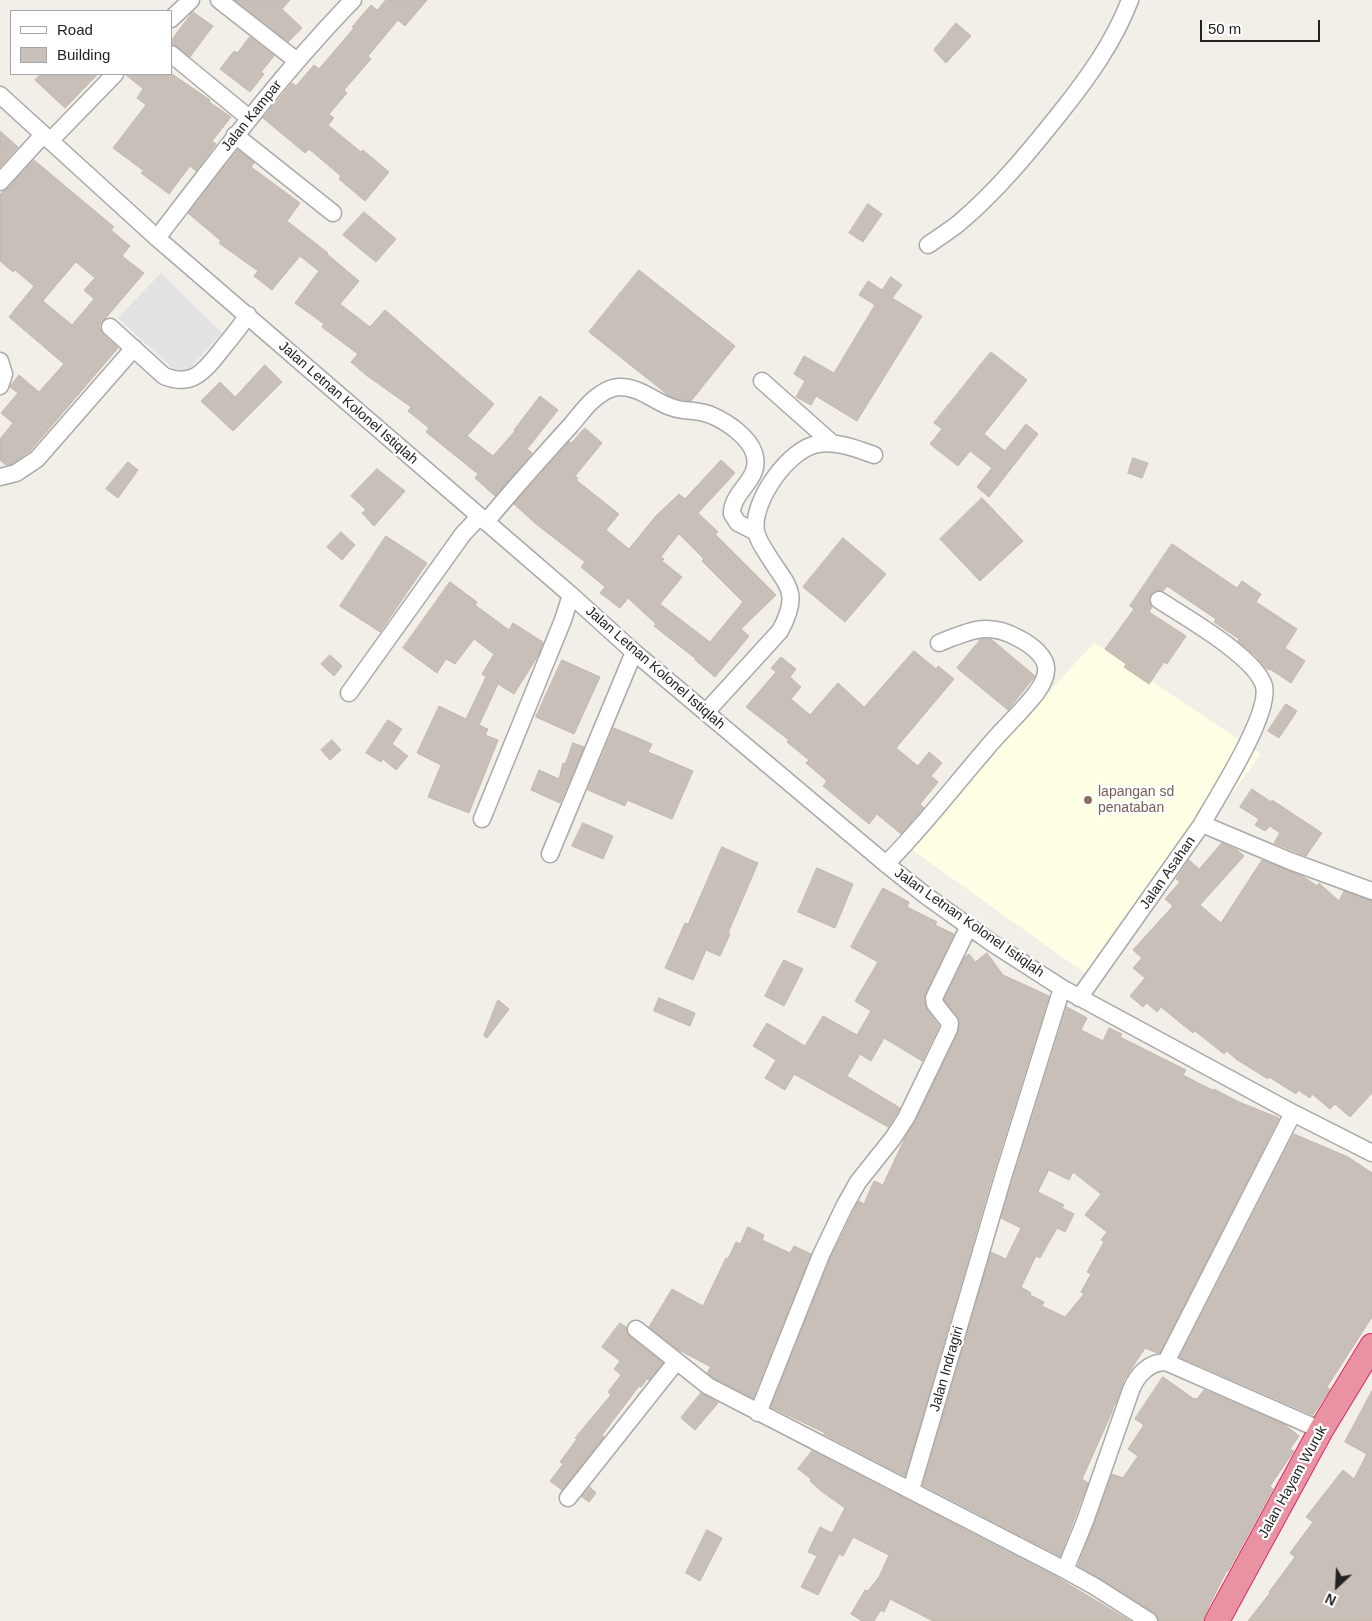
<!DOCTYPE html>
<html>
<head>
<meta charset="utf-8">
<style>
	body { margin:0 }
	#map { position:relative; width:1372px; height:1621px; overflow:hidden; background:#f2efe9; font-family:Arial,sans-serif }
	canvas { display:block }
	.legend { position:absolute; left:10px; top:10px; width:162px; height:65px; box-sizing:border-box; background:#fff; border:1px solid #a7a7a7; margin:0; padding:6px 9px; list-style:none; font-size:15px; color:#222 }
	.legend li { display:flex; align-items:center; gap:10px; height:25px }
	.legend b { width:25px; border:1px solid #a7a7a7 }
	.north { position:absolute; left:1312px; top:1561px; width:50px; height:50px; -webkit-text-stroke:4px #fff; paint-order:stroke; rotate:205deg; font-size:14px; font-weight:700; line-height:20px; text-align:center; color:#222 }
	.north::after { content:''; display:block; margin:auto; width:18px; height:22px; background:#222; clip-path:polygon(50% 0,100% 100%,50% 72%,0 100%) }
	.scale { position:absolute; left:1200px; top:20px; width:120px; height:22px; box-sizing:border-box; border:2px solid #222; border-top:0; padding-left:6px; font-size:15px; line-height:18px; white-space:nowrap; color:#222; -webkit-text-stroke:4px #fff; paint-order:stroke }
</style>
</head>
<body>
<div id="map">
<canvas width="1372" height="1621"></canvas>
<ul class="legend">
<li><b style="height:6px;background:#fff"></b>Road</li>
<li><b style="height:14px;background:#c7bfb8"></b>Building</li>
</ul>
<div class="north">N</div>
<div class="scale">50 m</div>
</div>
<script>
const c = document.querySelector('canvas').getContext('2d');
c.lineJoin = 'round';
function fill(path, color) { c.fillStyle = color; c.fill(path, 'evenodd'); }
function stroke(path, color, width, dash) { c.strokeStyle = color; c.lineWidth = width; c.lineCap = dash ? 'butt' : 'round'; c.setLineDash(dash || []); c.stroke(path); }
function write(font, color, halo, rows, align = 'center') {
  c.font = font + ' Arial,sans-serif'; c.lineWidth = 4.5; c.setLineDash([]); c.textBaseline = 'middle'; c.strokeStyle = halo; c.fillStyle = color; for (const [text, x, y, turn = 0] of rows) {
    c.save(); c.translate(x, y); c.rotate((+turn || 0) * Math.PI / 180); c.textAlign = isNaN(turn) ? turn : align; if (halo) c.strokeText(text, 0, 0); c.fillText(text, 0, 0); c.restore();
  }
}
const education = new Path2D(`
	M1094,643l167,111 -168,225 -186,-133z`);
const parking = new Path2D(`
	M161,273l61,60 -40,44 -64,-59z`);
const building = new Path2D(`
	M235,0h55l-8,9 20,19 -14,14z
	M386,0h41l-22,26 -7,-6 -30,36 3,3 -27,31 3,3 -18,21 5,4 -6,7 33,27 2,-2 26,22 -24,29 -26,-22 2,-3 -32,-27 -4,4 -42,-35 29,-35 4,3 18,-21 5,4 35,-41 -2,-1 19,-22 6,5z
	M193,12l20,14 -23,31 -19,-14v-2z
	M956,23l15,13 -25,27 -12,-13z
	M250,37l24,19 -13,16 3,2 -14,18 -30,-23 14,-18 3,2z
	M41,74h57l-33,34 -30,-28z
	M125,74h47l38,26 -1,2 22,15 -19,24 4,3 -20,27 -6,-5 -21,28 -28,-21 3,-2 -31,-23 33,-43 -9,-7 6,-9z
	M0,131l18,16 -18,20z
	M238,150l16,13 -3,4 49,36 -13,18 41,32 -1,1 32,27 -19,23 30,23 15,-17 109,94 -27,32 26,20 22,-25 -1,-1 26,-34 18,14 -31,39 5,4 -37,43 -20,-18 3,-4 -52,-42 3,-4 -21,-17 3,-4 -45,-32 -15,-13 7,-8 -36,-27 2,-3 -29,-21 24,-32 -19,-15 -28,34 -18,-14 4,-5 -39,-28 2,-2 -33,-28z
	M34,160l80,67 -3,3 19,16 -8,10 22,17 -45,53 4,8 15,14 -88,103 -18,13 -6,1 -6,-5v-21l13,-16 -12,-10 17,-20 -8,-6 1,-2 8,-10 20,17 25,-28 -55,-47 25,-31 -19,-16 -2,2 -13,-11v-67l7,-5zM76,262l19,16 -11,12 10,9 -22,26 -29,-24z
	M868,204l14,10 -19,28 -14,-9z
	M364,212l32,27 -20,23 -33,-27z
	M639,270l96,76 -44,55 -14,-2 -9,-4 -79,-63z
	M891,277l11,8 -10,13 30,18 -65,105 -41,-25 -5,9 -15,-8 9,-16 -11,-7 10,-18 30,17 41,-68 -16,-10 9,-14 14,9z
	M991,352l36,28 -43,54 21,17 21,-27 12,10 -49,63 -12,-10 15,-19 -22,-17 -12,15 -28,-22 12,-15 -8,-6z
	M265,365l17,17 -49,49 -32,-30 19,-19 15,15z
	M585,428l17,15 -27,33 3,2 -2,2 43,34 -13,16 23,19 26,-32 24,-23 6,5 36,-39 14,13 -37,40 20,19 -3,2 61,61 -35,34 8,7 -34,41 -20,-17 1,-1 -42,-33 2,-2 -28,-26 -8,10 -20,-15 5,-6 -24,-20 4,-5 -49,-38 -22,-20 55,-62 2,1zM679,534l25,25 -2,2 41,41 -33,40 -50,-38 22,-27 -20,-16 2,-2 -3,-2z
	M1133,458l15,5 -6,15 -14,-5z
	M128,462l10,8 -20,28 -12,-9z
	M377,469l28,22 -31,35 -12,-13 4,-3 -15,-14z
	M982,498l41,43 -43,40 -40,-42z
	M341,532l14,13 -13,15 -15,-13z
	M386,536l41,27 -47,69 -40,-26z
	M843,538l43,36 -41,48 -42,-35z
	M1172,544l65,44 5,-7 19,13 -5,8 41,27 -12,19 20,13 -14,22 -21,-14 -1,1 -3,-2 -11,-13 -17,-14 1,-2 -25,-17 2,-3 -49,-33 -4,5h-8l-4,3 -2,6 3,7 -3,5 37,24 -19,28 -3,-2 -15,22 -25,-17 2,-3 -21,-15 29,-40 -4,-3z
	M450,582l27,20 -2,3 34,25 4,-7 30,19 -4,12 -25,40 -16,-10 -19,41 9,4 -3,6 13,5 -29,73 -41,-16 13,-32 -24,-12 22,-47 27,13 20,-42 -4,-3 12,-20 -20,-15 -19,25 -9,-5 -9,14 -34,-25z
	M981,639h10l44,37 -27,34 -51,-42z
	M914,651l22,18 2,-3 16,13 -58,69 22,18 11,-14 13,11 -11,13 7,6 -18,22 4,4 -23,26 -24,-20 -8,10 -46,-38 4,-5 -21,-18 3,-3 -22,-18 2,-2 -43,-33 30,-35 -5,-4 10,-11 15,12 -6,8 11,10 -10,12 19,16 28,-32 26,24z
	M330,655l12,11 -8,10 -13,-12z
	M562,660l38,17 -26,57 -38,-17z
	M1286,704l11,7 -18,27 -11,-7z
	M388,720l14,9 -10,15 16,12 -12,14 -13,-11 -2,3 -15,-9z
	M614,728l38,16 -4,8 45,19 -21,48 -45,-19 -2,6 -37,-16z
	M332,740l9,10 -11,10 -9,-10z
	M573,743l11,4 -24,56 -29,-13 8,-20 20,9 4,-16 2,1z
	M1252,789l19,13 1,-2 50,33 -16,23 -32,-13 6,-10 -10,-7 -5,5 -10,-6 4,-6 -19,-12z
	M583,823l30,13 -10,23 -31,-13z
	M1222,843l15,7 7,6 -44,49 21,18 41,-63 42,17 13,9 2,-3 20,18 5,-10 28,10v192l-22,24 -15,-13 -5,5 -18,-15 -2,4 -12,-8 -2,4 -27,-17 -1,2 -32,-20 -9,-8 -3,3 -29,-23 -2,2 -32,-26 -4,5 -10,-9 -4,4 -13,-11 15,-18 -12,-10 9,-10 -9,-8 40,-44 -8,-7 15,-17 -4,-3 13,-19 10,9z
	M722,847l36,16 -30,70 2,1 -10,22 -14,-6 -13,30 -28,-12 20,-45 3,1z
	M817,868l36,16 -18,44 -37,-16z
	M883,888l26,14 -2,5 30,15 -2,3 19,9 -29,60 -1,6 3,10 12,16 -17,35 -38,-23 -13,23 -11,-7 -13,22 53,32 -12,19 -94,-53 -9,16 -20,-12 11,-18 -23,-14 14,-23 38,23 18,-30 34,19 14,-24 -16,-10 23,-39 -27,-15z
	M987,953l16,22 46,21 -56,178 -88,302 -81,-42 1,-1 -54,-26 59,-148 26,-53 3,-5 5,3 10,-23 9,4 22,-47 10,-16 43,-89 2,-13 -16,-20 21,-43 4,-3 6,8z
	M784,960l19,9 -19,37 -19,-10z
	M659,998l36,15 -5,13 -36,-15z
	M498,1000l11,9 -22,29 -3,-2z
	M1067,1007l20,11 -6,12 22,11 6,-13 13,6 -2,3 66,33 -3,5 31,16v-2l25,13 40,16 -119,235h-3l-12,-5 -21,32 -9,25h-1l-2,7 -30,67 6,4 -28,73 -137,-71 68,-233 15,7 15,-31 -20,-10zM1049,1170l20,10 4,-8 28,22 -16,21 22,17 -6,8 3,2 -17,30 4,2 -10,18 3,2 -19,23 -23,-11 2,-4 -14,-7 1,-2 -10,-6 15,-31 4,2 17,-30 8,4 9,-18 -12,-6 2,-3 -26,-13z
	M1294,1134l54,23 24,16v144l-45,70 3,2 -17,26 -133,-58z
	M748,1227l16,8 -2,5 28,13 4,-7 17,8 -58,144 -39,-20 -7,-5 4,-6 -34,-18 -28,-22 23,-38 31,17 23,-48 2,1 8,-17 4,2z
	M620,1323l6,4 1,5 3,5 33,26 -14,17 -2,-1 -6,8 -2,-1 -37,49 2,2 -42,53 -12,-9 13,-17 -3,-2 17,-23 -2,-1 36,-43 -3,-3 13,-17 -7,-6 6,-8 -18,-14z
	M1163,1377l31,22 1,-1 2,1 7,-9 81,35 14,11 -9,13 4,2 -24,35 3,3 -45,82 -1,-1 -22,44 -2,7h-44l-5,-8 -76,-47 34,-92 11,4 15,-22 -10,-7 16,-24 -9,-6z
	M1372,1391v230h-124l22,-28 -1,-1 26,-35 -5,-4 23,-31 -7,-5 37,-47 11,9 13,-25 -22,-12z
	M701,1393l17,10 -23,27 -14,-12z
	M812,1451l248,128 70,42h-197l-43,-22 -6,13 -3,-2 -7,11h-12l-11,-7 14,-24 3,1 11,-14 10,-22 -36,-18 -10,19 -4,-2 -21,41 -17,-8 16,-31 -9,-4 12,-25 12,6 13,-25 -24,-17 -11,-10 1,-2 -13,-10z
	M590,1487l6,6 -7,9 -7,-5z
	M707,1530l15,8 -22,43 -14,-8z`);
const minor = new Path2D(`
	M219,0l78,61
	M171,19l20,-19
	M171,54l78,64
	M0,95l157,143 414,357 63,57 252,212 39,31 67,48 70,45 231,125 79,40
	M235,135l98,78
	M50,141l65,-67
	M0,182l43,-47
	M157,238c63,-82 124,-164 196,-238
	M928,245c10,-7 21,-14 31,-22 38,-32 70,-71 101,-110 28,-35 54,-71 70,-113
	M110,327l54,49c29,12 41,-6 58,-27 9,-11 18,-22 26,-34
	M0,361l4,13 -4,12
	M762,381l70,62
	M0,477l16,-4 21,-14 97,-111
	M486,522c27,-33 56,-65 85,-97 7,-8 14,-18 22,-25 8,-7 17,-13 27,-13 24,0 40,21 63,23 10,1 21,1 30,6 14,6 36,21 41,37 9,26 -23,38 -22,61l6,9 18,9
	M1159,600c26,17 97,57 105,86 7,28 -47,111 -62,138
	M349,693l114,-159 16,-17
	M706,712l74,-81c22,-41 6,-45 -14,-79 -4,-6 -9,-14 -10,-21 -5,-29 33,-83 62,-87 19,-3 39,5 56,11
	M482,819l81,-199 8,-25
	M550,854l84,-202
	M886,864c36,-36 67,-77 100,-115 16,-20 36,-37 51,-57 4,-6 9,-14 9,-21 2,-14 -16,-27 -28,-33 -30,-17 -49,-7 -79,5
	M1079,998l123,-174 88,37 82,30
	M636,1329l72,57 357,184 29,16 55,35
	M1166,1362l127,-249
	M758,1413l63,-158 23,-48 14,-25 35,-44 13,-20 43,-89 1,-6 -15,-19 -1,-6 35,-72
	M911,1490l92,-313 59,-189
	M568,1498l108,-136
	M1065,1570l20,-49 46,-131c6,-15 18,-28 35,-28l155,68`);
const highway = new Path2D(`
	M1217,1621l104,-191 51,-84`);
const markers = [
	[1088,800,5,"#8d6e63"]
];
const streetNames = [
	["Jalan Kampar",252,116,-51],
	["Jalan Letnan Kolonel Istiqlah",348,403,41],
	["Jalan Letnan Kolonel Istiqlah",655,668,41],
	["Jalan Asahan",1168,873,-55],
	["Jalan Letnan Kolonel Istiqlah",969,923,35],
	["Jalan Indragiri",947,1369,-74],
	["Jalan Hayam Wuruk",1293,1482,-61]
];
const educationNames = [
	["lapangan sd",1098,792],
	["penataban",1098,808]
];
fill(education, '#ffffe5');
fill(parking, '#e2e2e2');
fill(building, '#c7bfb8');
stroke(building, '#c4b6ab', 1);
stroke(minor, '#a9a9a9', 19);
stroke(highway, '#dc2a67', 26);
stroke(minor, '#fff', 16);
stroke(highway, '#e892a2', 24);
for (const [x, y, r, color] of markers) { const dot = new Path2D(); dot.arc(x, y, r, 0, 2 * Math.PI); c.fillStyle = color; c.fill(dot); stroke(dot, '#fff', 2); }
write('14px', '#222', '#fff', streetNames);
write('14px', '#785e54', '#fff', educationNames, 'left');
</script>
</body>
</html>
